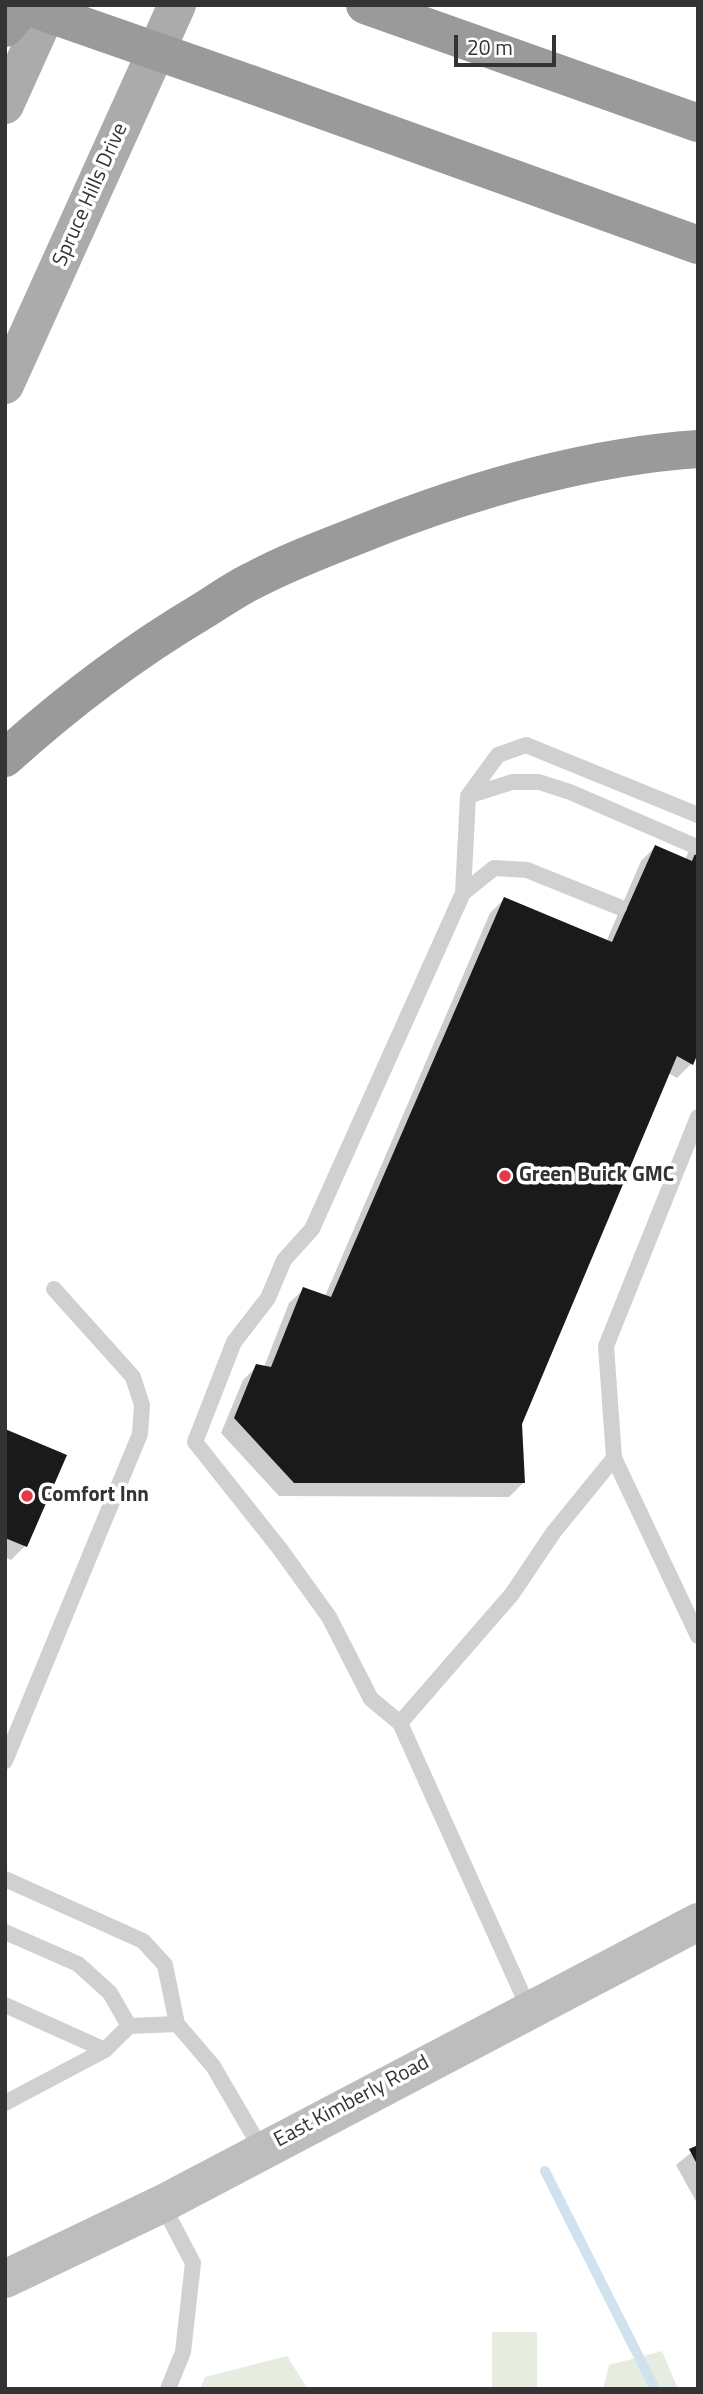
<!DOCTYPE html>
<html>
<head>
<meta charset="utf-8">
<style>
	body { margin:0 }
	#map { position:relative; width:703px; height:2394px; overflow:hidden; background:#fff; font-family:"Titillium Web",sans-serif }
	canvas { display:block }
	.frame { position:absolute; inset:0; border:7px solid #333; pointer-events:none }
	.scale { position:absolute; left:454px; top:35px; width:102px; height:32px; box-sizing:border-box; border:4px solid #333; border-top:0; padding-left:9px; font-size:21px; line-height:24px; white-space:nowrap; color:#333; -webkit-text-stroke:5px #fff; paint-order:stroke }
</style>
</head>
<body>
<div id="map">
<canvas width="703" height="2394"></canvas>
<div class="frame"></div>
<div class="scale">20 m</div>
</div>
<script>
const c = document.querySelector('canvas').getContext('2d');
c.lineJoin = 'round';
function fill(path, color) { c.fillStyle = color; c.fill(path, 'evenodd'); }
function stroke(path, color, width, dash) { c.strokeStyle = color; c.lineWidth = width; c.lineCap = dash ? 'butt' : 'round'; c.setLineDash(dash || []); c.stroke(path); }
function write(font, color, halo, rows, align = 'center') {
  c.font = font + ' "Titillium Web",sans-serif'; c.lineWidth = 7; c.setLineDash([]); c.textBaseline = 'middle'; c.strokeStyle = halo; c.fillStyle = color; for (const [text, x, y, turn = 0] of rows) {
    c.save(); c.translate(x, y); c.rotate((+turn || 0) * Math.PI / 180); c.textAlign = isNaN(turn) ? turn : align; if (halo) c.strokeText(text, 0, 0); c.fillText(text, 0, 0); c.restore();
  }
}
const green = new Path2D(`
	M492,2332h45v57h-45z
	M662,2351l16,38h-75l6,-24z
	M287,2356l21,33h-108l5,-12z`);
const shadow = new Path2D(`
	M698,841l-7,223 -14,14 -9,-5 -148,350 3,60 -14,14 -230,-1 -58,-63 22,-53 14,-14 7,1 25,-64 15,-14 21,7 165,-383 14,-14 102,43 35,-81 14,-14 30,13 5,-12z
	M5,1430l20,116 -14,14 -6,-3z
	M698,2147v58l-22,-40z`);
const stream = new Path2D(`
	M545,2171l110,218`);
const building = new Path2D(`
	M655,845l37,16 6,-15v207l-5,12 -16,-9 -155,368 3,59h-231l-60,-65 22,-54 15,3 32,-80 28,10 173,-400 108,45z
	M5,1429l62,26 -40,92 -22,-9z
	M698,2145v21l-9,-17z`);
const service = new Path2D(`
	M468,796l44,-14h27l31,10 127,55
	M463,893l31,-25 33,2 92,37
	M614,1458l-8,-112 92,-229
	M400,1723l112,-129 41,-61 61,-75 84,178
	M5,1761l135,-327 2,-29 -9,-28 -79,-88
	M5,1879l138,62 22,24 12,59 36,42 49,84
	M5,1932l73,32 32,29 19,33
	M5,2005l100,45
	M529,2009l-129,-286 -29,-24 -42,-82 -49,-68 -85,-107 39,-100 34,-44 16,-38 28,-31 151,-336 5,-97 30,-41 28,-10 172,70
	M5,2103l100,-53 24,-24 48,-2
	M162,2204l31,59 -10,89 -15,37`);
const secondary = new Path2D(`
	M5,2279l157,-75 536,-282`);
const primary = new Path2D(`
	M5,105l45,-100
	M5,385l172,-380`);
const motorway = new Path2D(`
	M365,5l333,118
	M5,28l20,-23
	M250,84l448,161
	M5,758c62,-56 128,-106 199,-148 16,-10 33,-22 50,-30 34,-18 71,-32 107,-46 107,-43 221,-77 337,-85`);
const motorwayBridge = new Path2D(`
	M24,5l226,79`);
const markers = [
	[505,1176,7,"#e63946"],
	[27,1496,7,"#e63946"]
];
const streetNames = [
	["Spruce Hills Drive",91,195,-66],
	["East Kimberly Road",352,2102,-28]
];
const poiNames = [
	["Green Buick GMC",519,1176],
	["Comfort Inn",41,1496]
];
fill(green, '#e6ecdf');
fill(shadow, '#0003');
stroke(stream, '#cfe2ee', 10);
fill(building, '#1a1a1a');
stroke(service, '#d0d0d0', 16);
stroke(secondary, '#bdbdbd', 38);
stroke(primary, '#ababab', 38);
stroke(motorway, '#9a9a9a', 38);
stroke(motorwayBridge, '#9a9a9a', 38);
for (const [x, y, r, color] of markers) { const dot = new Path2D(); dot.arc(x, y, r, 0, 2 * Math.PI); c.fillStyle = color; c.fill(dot); stroke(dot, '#fff', 2.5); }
write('21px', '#333', '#fff', streetNames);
write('bold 21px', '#333', '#fff', poiNames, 'left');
</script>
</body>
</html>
